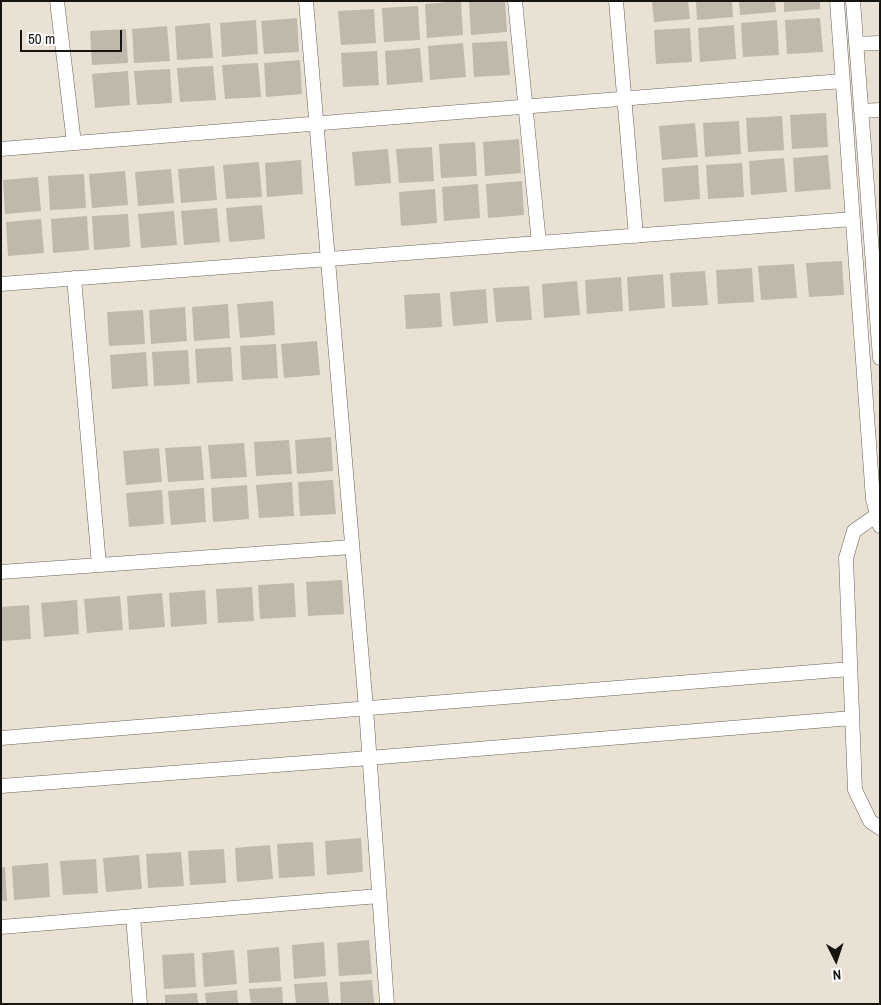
<!DOCTYPE html>
<html>
<head>
<meta charset="utf-8">
<style>
	body { margin:0 }
	#map { position:relative; width:881px; height:1005px; overflow:hidden; background:#e8e1d4; font-family:"Archivo Narrow",sans-serif }
	canvas { display:block }
	.frame { position:absolute; inset:0; border:2px solid #171510; pointer-events:none }
	.north { position:absolute; left:811px; top:935px; width:50px; height:50px; -webkit-text-stroke:4px #fff; paint-order:stroke; rotate:176deg; font-size:14px; font-weight:700; line-height:20px; text-align:center; color:#171510 }
	.north::after { content:''; display:block; margin:auto; width:18px; height:22px; background:#171510; clip-path:polygon(50% 0,100% 100%,50% 72%,0 100%) }
	.scale { position:absolute; left:20px; top:30px; width:102px; height:22px; box-sizing:border-box; border:2px solid #171510; border-top:0; padding-left:6px; font-size:15px; line-height:18px; white-space:nowrap; color:#171510; -webkit-text-stroke:4px #fff; paint-order:stroke }
</style>
</head>
<body>
<div id="map">
<canvas width="881" height="1005"></canvas>
<div class="frame"></div>
<div class="north">N</div>
<div class="scale">50 m</div>
</div>
<script>
const c = document.querySelector('canvas').getContext('2d');
c.lineJoin = 'round';
function fill(path, color) { c.fillStyle = color; c.fill(path, 'evenodd'); }
function stroke(path, color, width, dash) { c.strokeStyle = color; c.lineWidth = width; c.lineCap = dash ? 'butt' : 'round'; c.setLineDash(dash || []); c.stroke(path); }
const building = new Path2D(`
	M461,1l2,34 -36,3 -2,-34z
	M469,1h36l2,31 -36,3z
	M652,1h36l2,18 -36,3z
	M696,1h36l1,16 -36,3z
	M739,1h36l1,11 -36,3z
	M784,1h36v8l-36,3z
	M418,6l2,34 -36,2 -2,-34z
	M374,9l2,34 -35,2 -3,-34z
	M297,18l2,34 -35,2 -3,-33z
	M820,18l3,34 -36,2 -2,-34z
	M256,20l2,34 -36,3 -2,-34z
	M777,20l2,35 -36,2 -2,-34z
	M210,23l3,35 -36,2 -2,-34z
	M734,25l2,34 -36,3 -2,-34z
	M167,26l3,35 -36,2 -2,-34z
	M690,28l2,34 -36,2 -2,-34z
	M126,29l2,34 -36,2 -2,-34z
	M507,41l3,34 -36,2 -2,-34z
	M463,43l3,34 -36,3 -2,-34z
	M420,48l3,34 -36,3 -2,-34z
	M377,51l2,34 -36,2 -2,-34z
	M300,60l2,34 -36,3 -2,-34z
	M258,63l3,34 -36,2 -3,-34z
	M213,66l3,34 -36,2 -3,-34z
	M170,69l2,34 -35,2 -3,-34z
	M128,71l2,34 -35,3 -3,-34z
	M826,113l2,34 -36,2 -2,-34z
	M782,116l2,34 -36,2 -2,-34z
	M739,121l2,33 -36,3 -2,-34z
	M695,123l3,34 -36,3 -3,-34z
	M519,139l2,34 -36,3 -2,-34z
	M475,142l2,34 -36,2 -2,-34z
	M432,147l2,34 -35,2 -3,-34z
	M388,149l3,34 -36,3 -3,-34z
	M828,155l3,34 -36,3 -2,-34z
	M784,158l3,34 -36,3 -2,-34z
	M301,160l2,34 -36,3 -2,-34z
	M259,162l3,35 -36,2 -3,-34z
	M742,163l2,34 -36,2 -2,-34z
	M698,165l2,34 -36,3 -2,-34z
	M214,166l3,34 -36,3 -3,-34z
	M171,169l3,34 -36,3 -3,-34z
	M125,171l3,34 -36,3 -3,-34z
	M84,174l2,34 -36,2 -2,-34z
	M38,177l3,34 -36,3 -2,-34z
	M522,181l2,34 -36,3 -2,-34z
	M478,184l2,34 -36,3 -2,-34z
	M435,189l2,34 -36,3 -2,-34z
	M262,205l3,34 -36,3 -3,-34z
	M217,208l3,34 -36,3 -3,-34z
	M174,211l3,34 -36,3 -3,-34z
	M128,214l2,33 -36,3 -2,-34z
	M87,216l2,34 -36,3 -2,-34z
	M41,219l3,34 -36,3 -2,-34z
	M842,261l2,34 -35,2 -3,-34z
	M794,264l3,34 -36,2 -3,-34z
	M752,268l2,34 -36,2 -2,-34z
	M705,271l3,34 -36,2 -2,-34z
	M663,274l2,34 -36,3 -2,-34z
	M621,277l2,34 -36,3 -2,-34z
	M577,281l3,34 -36,3 -2,-34z
	M529,286l3,34 -36,2 -3,-34z
	M486,289l2,34 -35,3 -3,-34z
	M440,293l2,34 -36,2 -2,-34z
	M273,301l2,34 -35,3 -3,-34z
	M228,304l2,34 -36,3 -2,-34z
	M185,307l2,34 -36,3 -2,-34z
	M143,310l2,34 -36,2 -2,-34z
	M317,341l3,34 -36,3 -3,-34z
	M276,344l2,34 -36,2 -2,-34z
	M231,347l2,34 -36,2 -2,-34z
	M188,350l2,34 -36,2 -2,-34z
	M146,352l2,34 -36,3 -2,-34z
	M331,437l2,34 -36,3 -2,-34z
	M289,440l3,34 -36,2 -2,-34z
	M244,443l3,34 -36,2 -3,-34z
	M201,446l3,34 -36,2 -3,-34z
	M159,448l3,34 -36,3 -3,-34z
	M333,480l3,34 -36,2 -2,-34z
	M292,482l2,34 -35,2 -3,-33z
	M247,485l2,34 -36,3 -2,-34z
	M204,488l2,34 -35,3 -3,-34z
	M162,490l2,34 -35,3 -3,-34z
	M342,580l2,34 -36,2 -2,-34z
	M294,583l2,34 -36,2 -2,-34z
	M252,587l2,34 -36,2 -2,-34z
	M205,590l2,34 -36,3 -2,-34z
	M162,593l3,34 -36,3 -2,-34z
	M120,596l3,34 -36,3 -3,-34z
	M77,600l2,34 -35,3 -3,-34z
	M29,605l2,34 -30,2v-34z
	M361,838l2,34 -36,3 -2,-34z
	M313,842l2,34 -36,2 -2,-34z
	M270,845l3,34 -36,3 -2,-34z
	M224,849l2,34 -36,2 -2,-34z
	M181,852l3,34 -36,2 -2,-34z
	M139,855l3,34 -36,3 -3,-34z
	M96,859l2,34 -35,2 -3,-34z
	M48,863l2,34 -36,3 -2,-34z
	M1,867h4l2,34h-6z
	M369,940l3,34 -33,2 -2,-33z
	M324,942l2,34 -32,3 -2,-34z
	M279,947l2,34 -32,2 -2,-33z
	M234,950l3,34 -33,3 -2,-34z
	M194,953l2,34 -32,2 -2,-34z
	M372,980l2,24h-33l-1,-22z
	M327,982l2,22h-33l-2,-20z
	M282,987l1,17h-32l-2,-15z
	M237,990l1,14h-32l-1,-11z
	M197,993l1,11h-33v-9z`);
const minor = new Path2D(`
	M57,1l17,142
	M306,1l60,707 21,296
	M515,1l24,242
	M616,1l20,235
	M837,1l36,498 7,27
	M853,1l27,357
	M856,44l24,-1
	M861,111l19,-1
	M1,149l841,-68
	M74,278l25,287
	M1,284l852,-65
	M877,515l-23,16 -8,27 9,232 15,31 10,7
	M1,572l351,-25
	M1,738l849,-69
	M1,786l368,-28 483,-40
	M133,916l7,88
	M1,927l378,-31`);
fill(building, '#bfb9ac');
stroke(minor, '#6a6458', 15);
stroke(minor, '#fff', 14);
</script>
</body>
</html>
